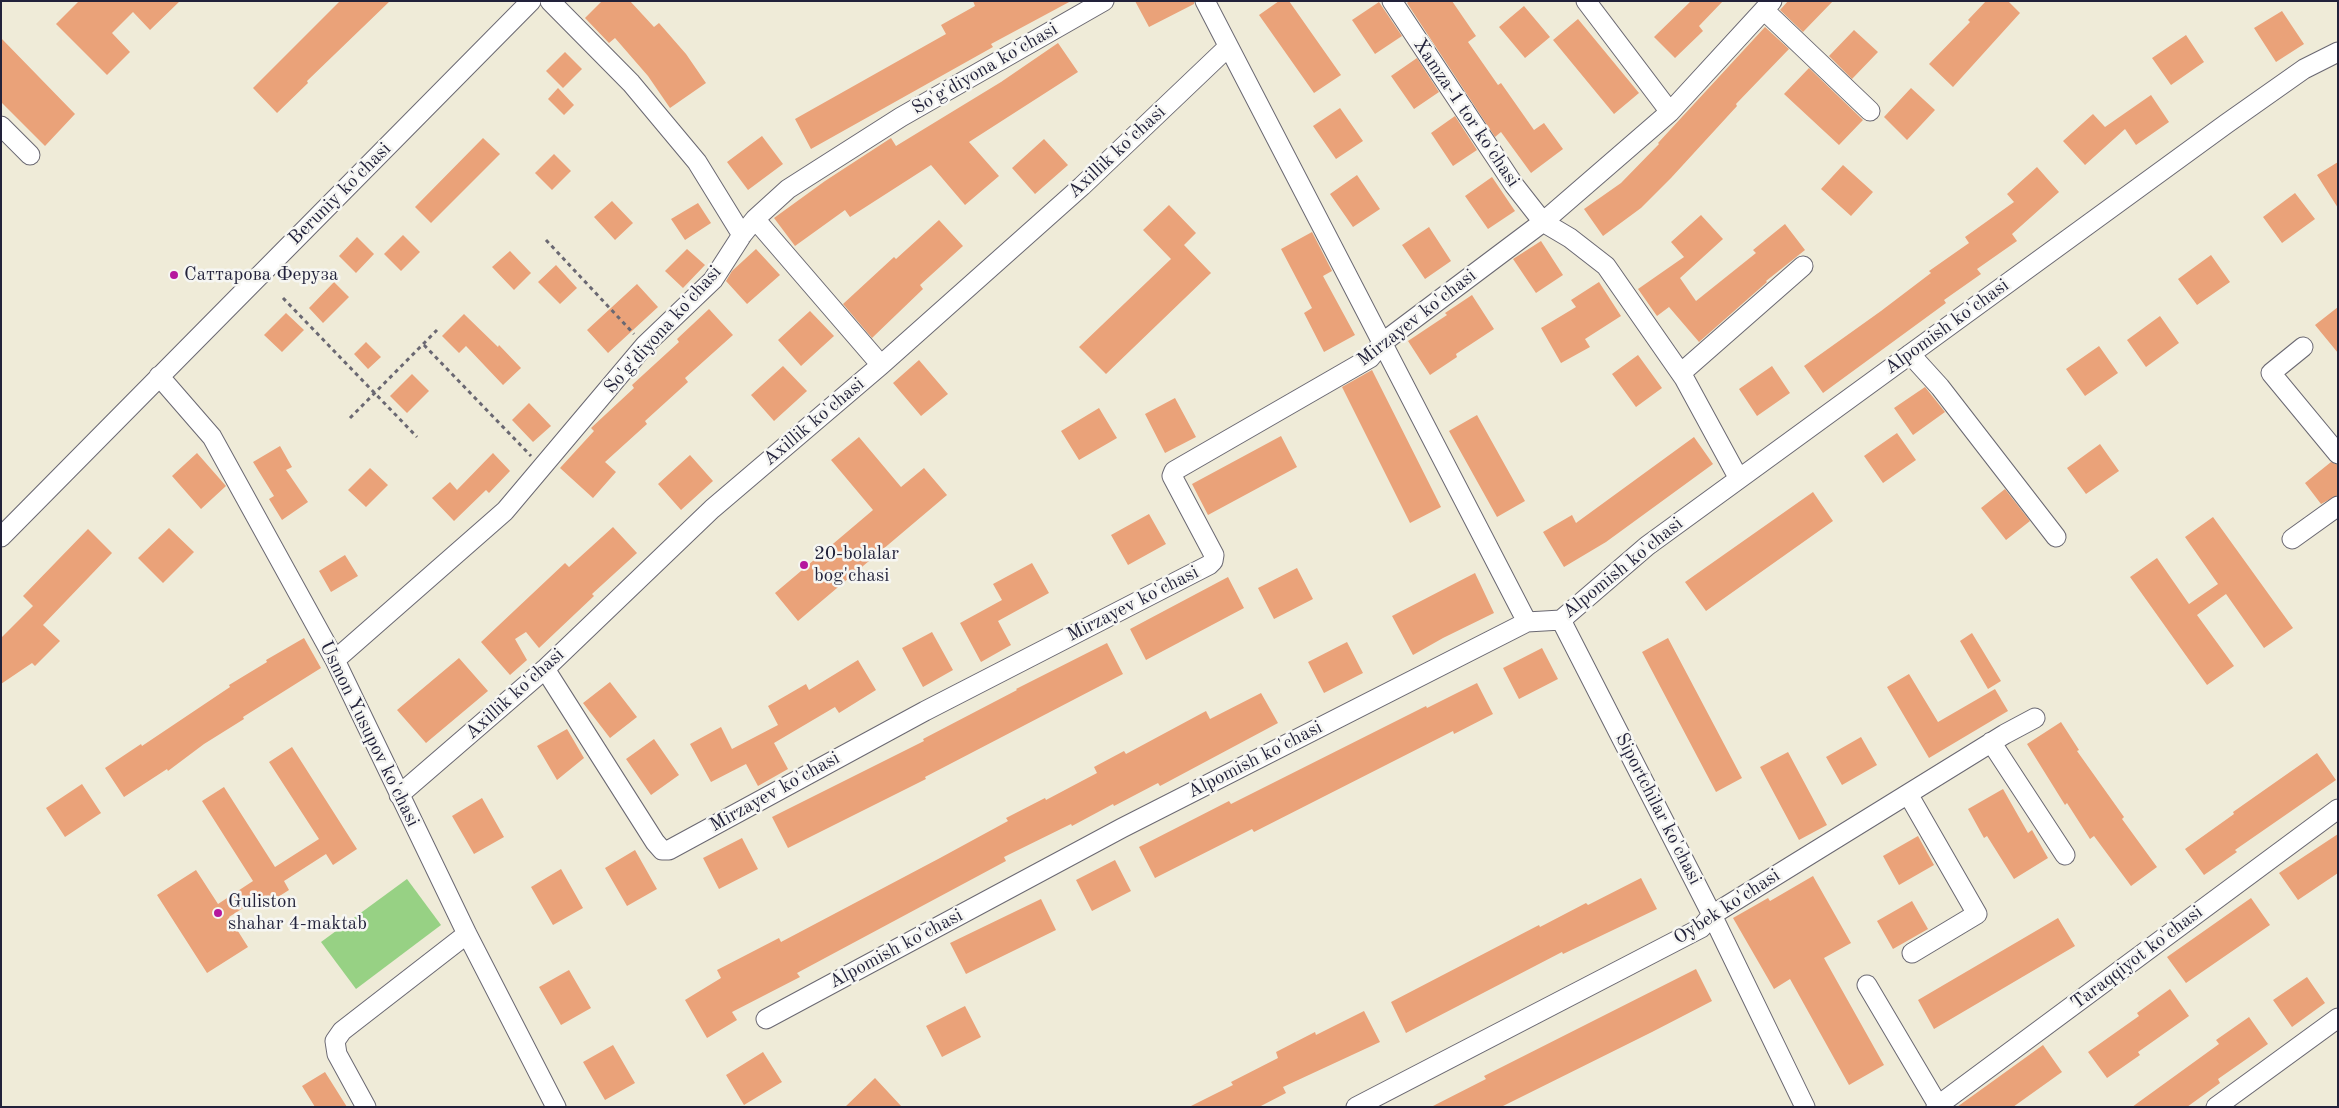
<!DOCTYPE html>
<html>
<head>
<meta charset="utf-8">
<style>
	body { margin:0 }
	#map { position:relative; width:2339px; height:1108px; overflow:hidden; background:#efebd8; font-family:"Old Standard TT",serif }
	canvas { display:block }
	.frame { position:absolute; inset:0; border:2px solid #22223b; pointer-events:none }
</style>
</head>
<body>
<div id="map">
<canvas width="2339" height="1108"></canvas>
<div class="frame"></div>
</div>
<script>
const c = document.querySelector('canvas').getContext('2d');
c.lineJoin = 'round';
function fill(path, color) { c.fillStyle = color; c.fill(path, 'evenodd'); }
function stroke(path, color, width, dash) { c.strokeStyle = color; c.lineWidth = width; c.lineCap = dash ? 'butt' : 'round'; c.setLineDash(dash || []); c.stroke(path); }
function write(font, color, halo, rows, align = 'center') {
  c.font = font + ' "Old Standard TT",serif'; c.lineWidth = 5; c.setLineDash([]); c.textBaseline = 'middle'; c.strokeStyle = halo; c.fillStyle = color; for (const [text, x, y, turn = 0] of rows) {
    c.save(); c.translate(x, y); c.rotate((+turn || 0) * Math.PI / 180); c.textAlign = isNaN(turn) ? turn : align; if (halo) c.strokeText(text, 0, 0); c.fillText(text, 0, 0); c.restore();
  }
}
const green = new Path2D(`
	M407,879l34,46 -85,64 -35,-47z`);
const building = new Path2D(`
	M79,1h101l-30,29 -17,-18 -21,21 18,19 -23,23 -51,-51z
	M340,1h50l-83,80 1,2 -31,30 -24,-25z
	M602,1h28l24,26 5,-4 27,31 20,29 -36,25 -22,-32 -33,-38 -6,5 -24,-25z
	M973,1h98l-80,43 2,3 -182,102 -16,-30 151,-85 -5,-9 34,-19z
	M1135,1h59v3l-45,23z
	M1279,1h10l52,74 -27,18 -55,-78z
	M1409,1h43l24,35 -8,6 30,43 3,-2 33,47 10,-7 19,26 -32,24 -30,-41 -6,5 -88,-134z
	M1691,1h32l-24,25 4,5 -28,27 -21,-21z
	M1788,1h45l-30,31 -23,-22z
	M1986,1h22l12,12 -67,74 -24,-23 41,-42 -2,-2z
	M1379,2l23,34 -27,18 -23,-34z
	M1524,6l26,31 -25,21 -26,-31z
	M2282,11l22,33 -28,18 -22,-34z
	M1578,19l61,74 -25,21 -61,-74z
	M1765,27l24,22 -53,55 1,2 -66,72 -30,30 -38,28 -19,-27 37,-26 38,-39 -1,-1z
	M1854,30l24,22 -26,27 -23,-23z
	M2186,35l18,27 -33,23 -19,-27z
	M1,38l74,76 -30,32 -44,-44z
	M1058,43l20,29 -109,70 30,34 -34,29 -34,-40 -81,52 -5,-7 -50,36 -21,-28 51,-37 66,-43 5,8 105,-64z
	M565,52l17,17 -19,19 -17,-17z
	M1417,58l22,34 -25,17 -23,-33z
	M1809,68l54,52 -24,25 -55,-51z
	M558,88l16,17 -10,10 -16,-16z
	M1911,88l24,22 -28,30 -23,-23z
	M2151,95l18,27 -33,23 -11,-16 -40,36 -22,-24 30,-27 12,13z
	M1340,108l23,33 -27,18 -23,-33z
	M1455,116l22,34 -24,16 -22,-33z
	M762,136l21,28 -35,26 -21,-28z
	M483,138l17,16 -69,69 -16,-16z
	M1044,139l24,26 -33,29 -23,-26z
	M554,154l17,17 -19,19 -17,-17z
	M2338,162v46l-21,-33z
	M1843,165l30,27 -22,24 -30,-27z
	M2037,167l22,25 -47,42 5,7 -40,28 4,5 -37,26 2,3 -123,90 -19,-27 77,-55 50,-38 -2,-2 40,-28 -4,-6 49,-35 -7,-8z
	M1357,175l23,34 -27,18 -23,-33z
	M1492,177l23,34 -27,18 -23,-33z
	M2295,193l20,26 -33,24 -19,-26z
	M612,201l21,22 -18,17 -21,-23z
	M698,203l13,20 -26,17 -14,-21z
	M1169,205l27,28 -12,12 27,28 -105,101 -27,-27 92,-88 -28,-29z
	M1701,215l22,24 -43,39 16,23 60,-48 -3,-3 32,-26 20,26 -39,31 1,1 -68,60 -30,-35 -12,9 -19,-27 46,-32 -13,-15z
	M939,220l24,26 -43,39 3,4 -51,49 -29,-34 51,-47 2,2z
	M1429,227l22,34 -26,18 -23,-34z
	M1312,232l20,39 -9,5 32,59 -31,17 -20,-39 8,-5 -31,-59z
	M403,235l17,17 -19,19 -17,-17z
	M357,237l17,17 -18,19 -17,-17z
	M1541,241l22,34 -27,18 -23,-34z
	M687,249l18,16 -22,23 -18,-17z
	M756,249l24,26 -33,29 -21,-23 6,-10z
	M510,251l21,22 -17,17 -22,-23z
	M2211,255l19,27 -33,23 -19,-26z
	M556,265l21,23 -17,16 -22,-22z
	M334,282l15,15 -26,26 -14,-15z
	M1599,282l22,34 -36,23 5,8 -29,16 -20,-35 35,-21 -5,-7z
	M637,284l21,23 -50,46 -21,-23z
	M1472,295l22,34 -38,25 1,3 -27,18 -22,-34 39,-26 -2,-2z
	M2338,307v46l-23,-28z
	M709,309l24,26 -48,43 3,4 -43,39 2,3 -42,38 11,10 -23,26 -33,-30 34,-37 -3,-3 43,-40 -2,-3 47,-43 -2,-3z
	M810,311l24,25 -33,30 -23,-26z
	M286,313l18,17 -22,22 -18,-17z
	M464,314l34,33 1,-2 22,23 -18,17 -37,-39 -7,7 -17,-17z
	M2160,316l19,27 -33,24 -19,-27z
	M366,342l15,15 -13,12 -14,-15z
	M2099,346l19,27 -33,23 -19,-27z
	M1638,355l24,33 -26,19 -24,-33z
	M919,360l29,34 -27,22 -28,-33z
	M783,366l24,25 -33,30 -23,-26z
	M1772,366l18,27 -33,23 -18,-27z
	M1372,370l69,137 -31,16 -68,-136z
	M412,374l17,17 -22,22 -17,-17z
	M1925,387l20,25 -32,23 -19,-27z
	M1175,398l21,39 -31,16 -20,-39z
	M529,403l22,23 -18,16 -21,-22z
	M1099,408l18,30 -38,22 -18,-29z
	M1477,415l48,86 -28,16 -48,-86z
	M1897,433l19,27 -33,23 -19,-27z
	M1281,436l16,31 -89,48 -16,-31z
	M859,437l42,50 23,-19 23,27 -149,126 -23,-28 98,-83 -42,-50z
	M1694,437l19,27 -107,78 -42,25 -21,-35 29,-17 4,8z
	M2100,444l19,27 -33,23 -19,-26z
	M280,446l12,21 -6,3 22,32 -26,18 -13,-21 5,-3 -21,-34z
	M197,453l29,33 -25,23 -29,-33z
	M493,453l17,18 -21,22 -3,-3 -32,31 -22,-23 18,-16 7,8z
	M690,455l23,26 -32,29 -23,-26z
	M2331,462l7,3v30l-17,9 -16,-21z
	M370,468l18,17 -22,22 -18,-17z
	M2005,489l25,32 -24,19 -25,-32z
	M1813,492l20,29 -127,90 -21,-29z
	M1149,514l17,30 -38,21 -17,-30z
	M2213,517l80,111 -29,20 -38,-54 -29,21 37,51 -27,19 -77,-108 27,-19 32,46 29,-20 -33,-47z
	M613,527l24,26 -45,41 2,2 -55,52 -13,-16 -11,7 12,21 -17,15 -29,-33 84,-79 4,4z
	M169,528l25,24 -31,31 -25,-25z
	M88,529l24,24 -69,72 17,16 -25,25 -3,-3 -31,21v-46l32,-32 -10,-10z
	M345,555l13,21 -27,16 -12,-21z
	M1032,563l17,30 -51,28 13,24 -30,17 -21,-39 42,-23 -9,-16z
	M1297,568l16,31 -39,20 -16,-31z
	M1475,573l19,40 -51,25 -30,17 -21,-39z
	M1228,577l16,31 -98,52 -16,-31z
	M932,632l21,38 -30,17 -21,-39z
	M1972,633l29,48 -13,8 -28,-48z
	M304,638l17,30 -78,49 1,2 -40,25 -36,27 -1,-2 -43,28 -19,-29 36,-24 1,2 88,-59 -1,-2 38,-23 -1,-2z
	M1668,638l74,140 -26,14 -74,-140z
	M1347,642l16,31 -39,20 -16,-31z
	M1107,643l16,31 -198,103 1,2 -138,69 -16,-31 152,-76 -1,-2 94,-49 -1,-1z
	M1542,648l16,31 -39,20 -16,-31z
	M459,658l29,33 -62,52 -29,-33z
	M858,660l18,30 -37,23 -4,-6 -61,36 14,26 -30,17 -12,-22 -35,18 -21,-38 31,-17 11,22 46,-24 -10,-19 38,-22 3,6z
	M1909,674l29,48 57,-33 13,22 -79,47 -42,-71z
	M610,682l27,35 -27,21 -27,-35z
	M1477,683l16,31 -39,20 -1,-3 -199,101 -2,-3 -97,49 -16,-31 90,-46 2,3 195,-98 1,2z
	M1261,693l17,30 -118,63 -2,-3 -44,23 -1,-2 -41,22 -1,-2 -67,33 2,4 -209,112 3,4 -68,35 5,8 -30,18 -22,-38 36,-22 -4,-8 62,-32 2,4 159,-84 68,-37 -2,-3 39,-20 1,2 51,-27 -3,-6 30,-16 2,3 80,-43 4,8z
	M2061,722l18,28 -2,1 47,66 -2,2 35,48 -26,19 -37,-50 -4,3 -23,-36 -2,2 -38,-61z
	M567,729l17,29 -27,22 -20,-34z
	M1861,737l16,28 -35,20 -16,-28z
	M654,739l25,36 -28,20 -25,-36z
	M292,747l65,102 -24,16 -7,-11 -42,27 5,9 -22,14 -5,-8 -33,21 19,30 -41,26 -50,-78 39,-25 22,34 35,-23 -51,-80 22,-14 51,80 44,-28 -50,-77z
	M1788,752l39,73 -28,15 -39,-73z
	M2317,753l19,27 -101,70 2,2 -33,23 -19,-26 49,-35 -1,-2z
	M82,784l19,29 -36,24 -19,-29z
	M2003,789l25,44 4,-3 16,28 -34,21 -27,-43 -3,2 -16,-29z
	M482,798l22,39 -30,17 -22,-38z
	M2338,834v39l-40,27 -19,-27z
	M1918,836l16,29 -35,20 -16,-29z
	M742,838l16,31 -39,20 -16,-31z
	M635,850l22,39 -30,17 -22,-38z
	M1115,860l16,31 -39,20 -16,-31z
	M561,869l22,39 -30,17 -22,-38z
	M1813,876l38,67 -27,15 60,107 -35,20 -59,-106 -16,10 -41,-71 35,-20 2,3z
	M1641,878l16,31 -94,45 -1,-2 -156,81 -15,-31 148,-77 1,2 46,-24 2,2z
	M2251,898l19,27 -84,58 -19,-26z
	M1041,899l15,31 -90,44 -16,-31z
	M1912,901l16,28 -35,20 -16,-28z
	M2058,918l17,28 -141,83 -16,-29z
	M1696,969l16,32 -60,31 -151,75h-70l55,-28 -2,-3z
	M569,970l22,38 -30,17 -22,-38z
	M2307,977l18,26 -33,24 -19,-27z
	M2170,989l19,27 -51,36 2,3 -33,23 -19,-26 51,-36 -2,-3z
	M965,1006l16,31 -39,20 -16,-31z
	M1364,1011l16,31 -97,45 3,6 -27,14h-70l44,-22 -2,-3 47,-24 -2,-6 39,-20 1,3z
	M2249,1017l19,27 -50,35 2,4 -33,24h-55l87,-63 -3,-4z
	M613,1045l22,38 -30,17 -22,-38z
	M2043,1045l19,27 -49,35h-56z
	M763,1052l19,30 -38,23 -18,-30z
	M325,1072l22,35h-32l-13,-21z
	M875,1078l27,29h-57z`);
const path = new Path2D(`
	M546,240l88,94
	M283,298l134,139
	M424,345l107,111
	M350,418l87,-88`);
const minor = new Path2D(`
	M550,1l81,82 66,79 45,73
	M1205,1l322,621
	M1392,1l122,184 29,37 27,16 36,28 78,112 55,101
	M1586,1l84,111
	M1764,10l106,101
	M1,126l29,29
	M755,219l126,146
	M2303,347l-32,26 67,81
	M1910,354l30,33 116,150
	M1681,373l122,-107
	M159,376l53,61 123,223 132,274 89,173
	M1,537l530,-536
	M2292,539l46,-33
	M1561,620l151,295 93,192
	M335,660l170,-149 140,-166 68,-65 29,-45 13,-16 33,-30 113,-72 203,-116
	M545,669l110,173 7,8h7l256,-139 284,-146 4,-4 1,-6 -42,-79 2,-5 196,-113 12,-15 161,-121 127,-110 102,-111
	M1991,742l74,113
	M1908,794l69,120 -65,39
	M399,795l146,-126 167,-160 169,-144 201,-179 146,-139
	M1867,985l71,120
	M766,1019l356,-191 405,-206 34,-2 86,-74 579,-422 78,-55 34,-17
	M366,1107l-29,-53 -2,-13 7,-10 125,-97
	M1356,1107l345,-179 11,-13 293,-181 30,-16
	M1936,1107l402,-298
	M2216,1107l122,-89`);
const markers = [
	[174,275,5,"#b5179e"],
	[804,565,5,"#b5179e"],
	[218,913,5,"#b5179e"]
];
const streetNames = [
	["So'g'diyona ko'chasi",985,69,-30],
	["Xamza-1 tor ko'chasi",1466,113,56],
	["Axillik ko'chasi",1117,152,-43],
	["Beruniy ko'chasi",340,194,-45],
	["Mirzayev ko'chasi",1417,318,-38],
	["Alpomish ko'chasi",1947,327,-36],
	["So'g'diyona ko'chasi",663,330,-48],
	["Axillik ko'chasi",814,422,-40],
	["Alpomish ko'chasi",1623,568,-39],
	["Mirzayev ko'chasi",1133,604,-27],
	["Axillik ko'chasi",515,694,-42],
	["Usmon Yusupov ko'chasi",369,734,64],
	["Alpomish ko'chasi",1255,760,-27],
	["Mirzayev ko'chasi",775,792,-29],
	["Siportchilar ko'chasi",1658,809,63],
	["Oybek ko'chasi",1727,907,-33],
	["Alpomish ko'chasi",896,949,-28],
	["Taraqqiyot ko'chasi",2137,958,-37]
];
const poiNames = [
	["Саттарова Феруза",184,275],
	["20-bolalar",814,554],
	["bog'chasi",814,576],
	["Guliston",228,902],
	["shahar 4-maktab",228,924]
];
fill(green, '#97d184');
fill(building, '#eaa279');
stroke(minor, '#6a6872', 21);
stroke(path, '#6a6872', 3, [4, 4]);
stroke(minor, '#fff', 19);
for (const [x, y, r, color] of markers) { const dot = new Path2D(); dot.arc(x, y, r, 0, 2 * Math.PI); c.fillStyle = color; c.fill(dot); stroke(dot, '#f6f6f2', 2); }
write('19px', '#22223b', '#f6f6f2', streetNames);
write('19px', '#22223b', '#f6f6f2', poiNames, 'left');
</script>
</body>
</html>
